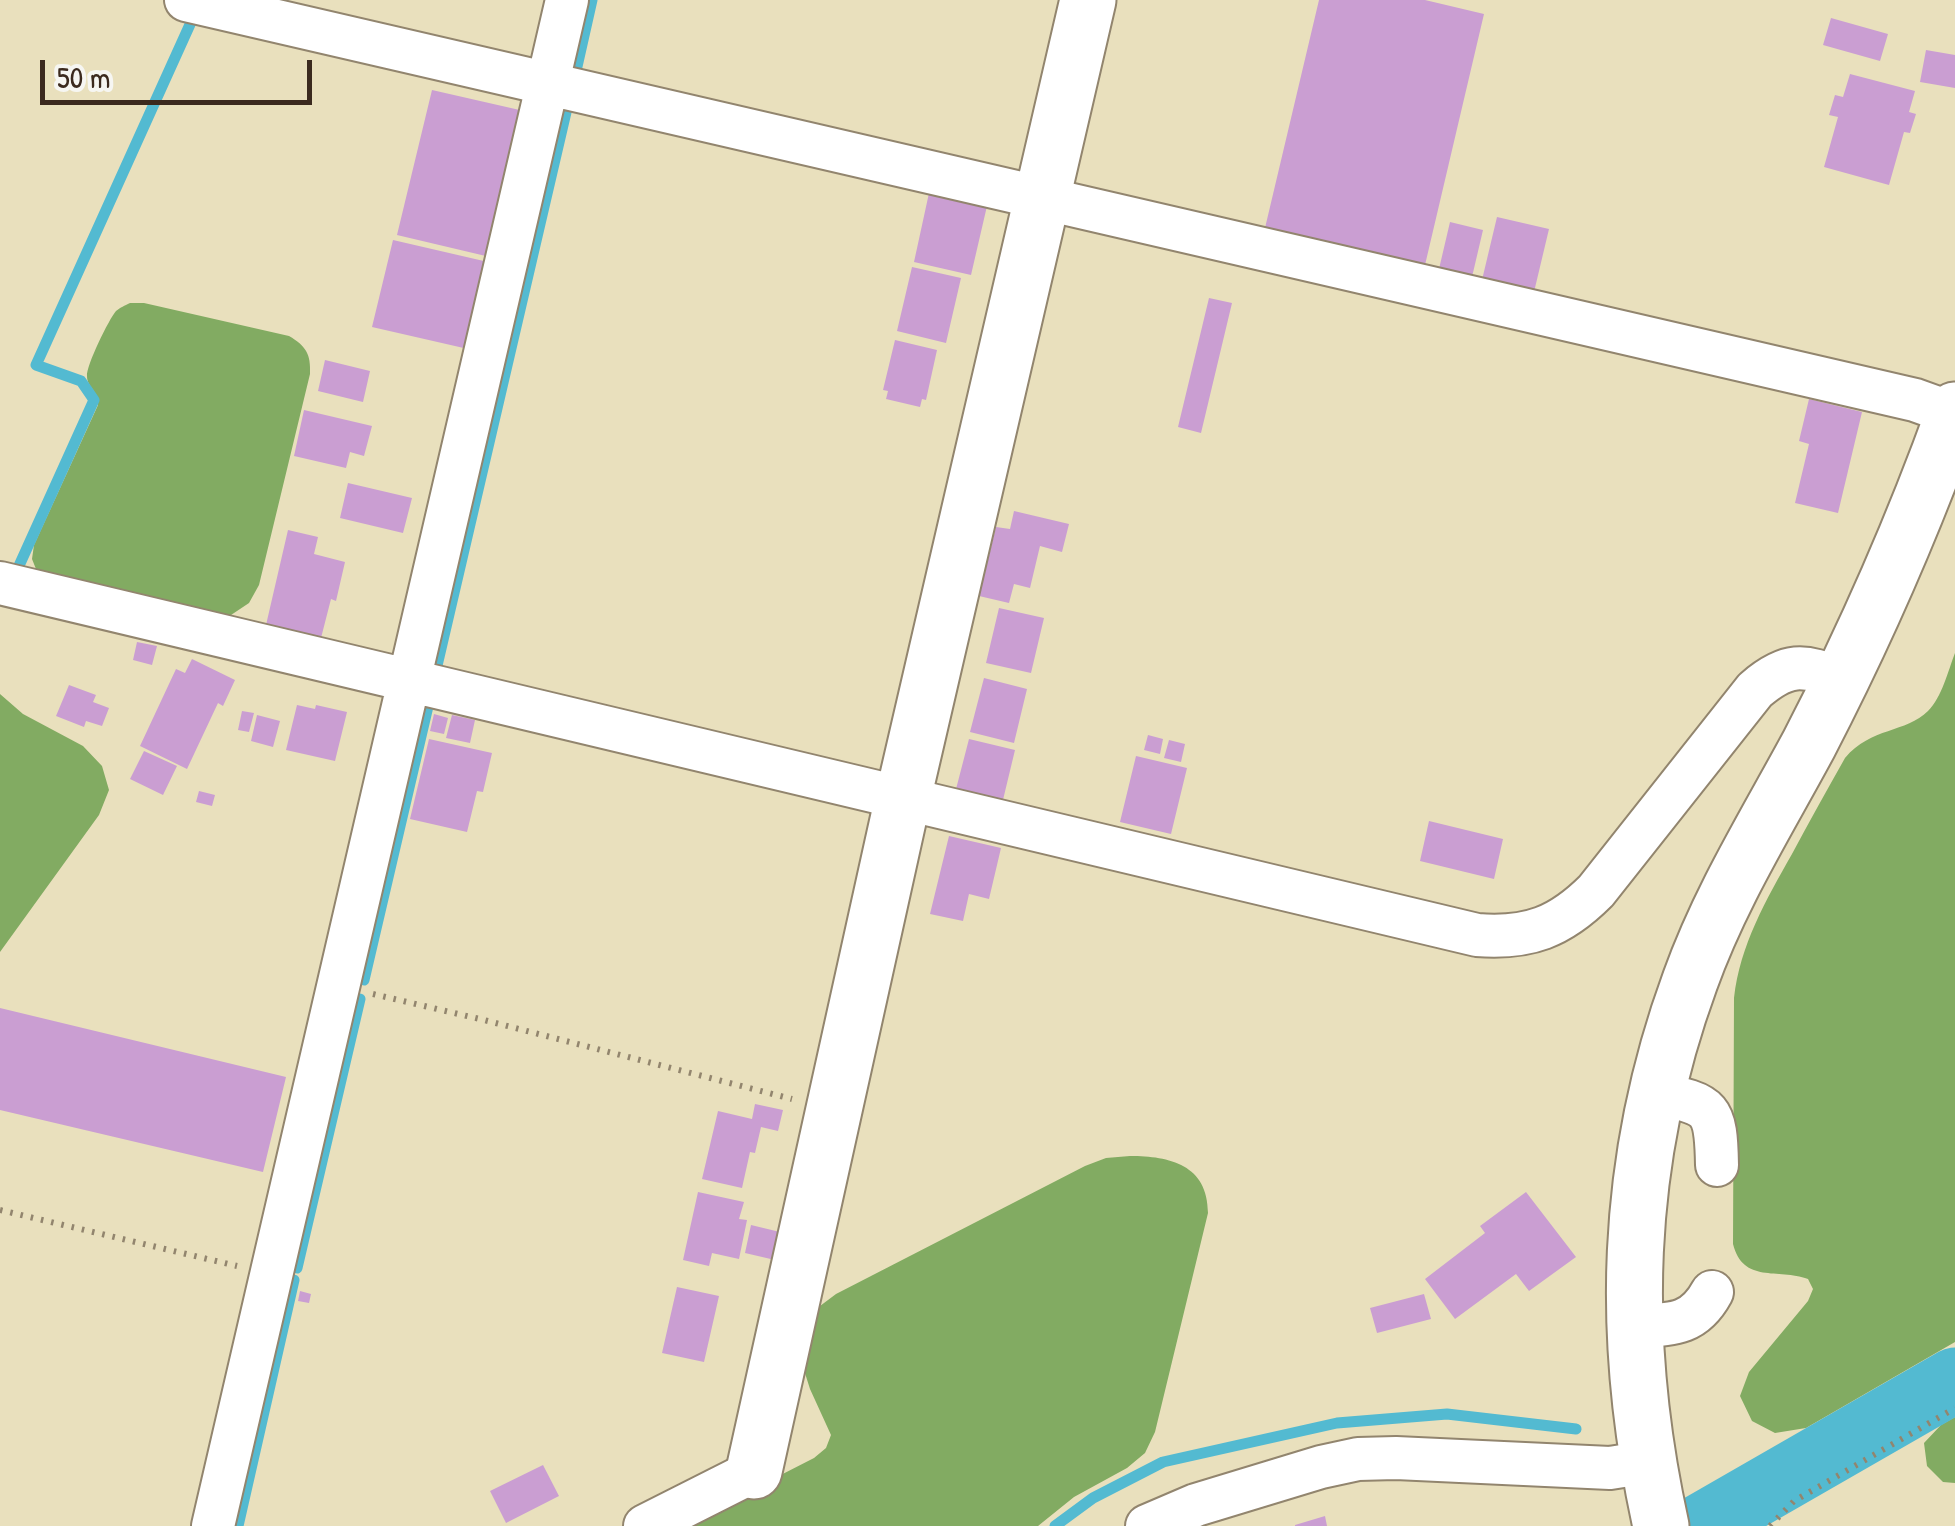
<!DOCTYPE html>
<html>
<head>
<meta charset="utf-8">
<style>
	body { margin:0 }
	#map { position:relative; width:1955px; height:1526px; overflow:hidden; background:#e9e0bd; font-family:"Patrick Hand",sans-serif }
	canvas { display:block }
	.scale { position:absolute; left:40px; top:60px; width:272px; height:45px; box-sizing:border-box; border:5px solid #3b2a1e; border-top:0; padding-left:12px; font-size:30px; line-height:35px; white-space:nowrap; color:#3b2a1e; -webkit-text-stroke:8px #f6f6f2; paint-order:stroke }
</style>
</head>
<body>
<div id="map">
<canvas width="1955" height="1526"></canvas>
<div class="scale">50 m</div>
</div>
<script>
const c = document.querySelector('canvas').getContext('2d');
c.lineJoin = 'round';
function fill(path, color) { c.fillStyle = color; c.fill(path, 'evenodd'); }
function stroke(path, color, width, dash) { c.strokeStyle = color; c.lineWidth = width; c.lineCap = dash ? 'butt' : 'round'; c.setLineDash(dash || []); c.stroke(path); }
const forest = new Path2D(`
	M130,303h14l145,33c17,10 22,18 21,38l-51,211 -10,18 -21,14 -190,-43 -6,-15 2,-14 64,-140c0,-15 -11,-17 -11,-29 -1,-10 22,-57 29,-65 5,-4 8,-5 14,-8z
	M1955,653v689l-149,86 -31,5 -23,-12 -12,-25 9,-24 59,-71 5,-12 -5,-10c-30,-11 -65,5 -75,-35l1,-246c6,-53 32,-98 58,-144 17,-32 35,-64 53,-96 26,-31 61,-25 83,-47 14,-14 20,-40 27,-58z
	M0,694l23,20 60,32 19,20 7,24 -10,25 -99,137z
	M1130,1156c40,0 78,9 78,57l-53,219 -10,21 -18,15 -53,29 -36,29h-357l133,-68 12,-10 5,-13 -21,-46 -6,-19 7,-48 9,-16 16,-12 249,-128 21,-8z
	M1955,1417v66l-12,-1 -16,-16 -3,-23 17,-18z`);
const stream = new Path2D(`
	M576,71l16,-71
	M18,568l76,-168 -13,-19 -45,-16 156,-345
	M436,670l131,-562
	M364,980l65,-278
	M297,1268l63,-269
	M238,1526l56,-246
	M1055,1526l38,-28 70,-36 174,-39 110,-9 129,15`);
const river = new Path2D(`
	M1701,1526l254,-146`);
const building = new Path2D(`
	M1319,0h106l59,14 -59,251 -160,-37z
	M1831,18l57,16 -8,27 -57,-16z
	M1926,50l29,5v33l-35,-6z
	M1850,74l65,17 -6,21 7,2 -6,19 -6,-1 -15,53 -65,-18 14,-50 -9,-2 6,-20 8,2z
	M432,90l92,21 -34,146 -93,-22z
	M929,193l58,13 -16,69 -57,-13z
	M1497,217l52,12 -15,63 -52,-12z
	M1450,222l33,8 -11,47 -33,-8z
	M393,240l95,22 -20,87 -96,-22z
	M912,267l49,11 -15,65 -49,-12z
	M1209,298l23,5 -31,130 -23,-6z
	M895,340l42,10 -11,50 -4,-1 -2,8 -34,-8 2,-8 -5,-1z
	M325,360l45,11 -7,31 -45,-11z
	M1809,399l53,13 -24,101 -43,-10 14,-59 -10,-3z
	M304,410l68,16 -8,30 -14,-4 -4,16 -52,-12z
	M348,483l64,15 -9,35 -63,-15z
	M1014,511l55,13 -7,28 -22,-6 -10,42 -16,-4 -5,19 -30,-7 17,-69 14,2z
	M288,530l30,7 -4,17 31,8 -9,39 -5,-2 -10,39 -55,-13z
	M999,608l45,10 -13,55 -45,-10z
	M137,642l20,4 -5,19 -19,-5z
	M192,659l43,21 -12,26 -5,-3 -31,66 -47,-23 36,-77 9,4z
	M984,678l43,11 -13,54 -44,-11z
	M69,685l27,10 -3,7 16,6 -7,18 -16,-5 -2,6 -28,-11z
	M297,705l18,4 1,-4 31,7 -12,49 -49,-11z
	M242,711l12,2 -5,19 -11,-2z
	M434,714l14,4 -4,16 -14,-3z
	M257,715l23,6 -7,26 -22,-6z
	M452,715l23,5 -5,23 -24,-5z
	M1148,735l15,4 -3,15 -16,-4z
	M429,739l63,14 -9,39 -6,-1 -10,41 -57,-13z
	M969,739l46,11 -13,54 -47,-11z
	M1169,740l16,4 -4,18 -17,-4z
	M144,751l33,15 -14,29 -33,-16z
	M1136,756l51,12 -16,66 -51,-12z
	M199,791l16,4 -3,11 -16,-4z
	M1429,821l74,18 -9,40 -74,-18z
	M949,836l52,12 -12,51 -20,-5 -6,27 -33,-7z
	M0,1008l286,69 -23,95 -263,-62z
	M755,1104l28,6 -5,21 -17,-4 -6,26 -5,-1 -8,36 -40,-9 16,-68 34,8z
	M698,1192l46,10 -5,17 8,1 -8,39 -27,-6 -3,13 -26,-6z
	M1526,1192l50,65 -47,34 -13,-17 -61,45 -30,-40 60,-46 -5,-7z
	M751,1225l29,7 -5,28 -30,-7z
	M677,1287l42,9 -15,66 -42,-9z
	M300,1291l11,3 -2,9 -11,-2z
	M1424,1294l7,25 -54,14 -7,-25z
	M543,1465l16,31 -53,27 -16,-32z
	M1325,1516l2,10h-32v-1z`);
const path = new Path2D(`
	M373,994l111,26 308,79
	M0,1210l237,56
	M1770,1526l24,-25 161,-93`);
const street = new Path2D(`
	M186,0l1729,400 39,14
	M0,583l1477,352c52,4 83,-8 119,-44l159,-201c31,-27 49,-27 85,-10
	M1657,1094c55,10 59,14 60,71
	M1634,1326c36,-2 59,1 78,-34
	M213,1526l354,-1526
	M645,1526l109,-55
	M1147,1526l49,-21 125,-38 37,-8 38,-1 214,10 38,-6`);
const secondary = new Path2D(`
	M754,1471l149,-673 185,-798
	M1661,1526c-41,-186 -37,-365 29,-545 30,-84 77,-159 119,-237 56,-108 105,-220 146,-334`);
fill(forest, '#82ab62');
stroke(stream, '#53bad1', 11);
stroke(river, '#53bad1', 65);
fill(building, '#ca9ed2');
stroke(street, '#92856e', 46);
stroke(secondary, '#92856e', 59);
stroke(path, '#92856e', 6, [2.5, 8]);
stroke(street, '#fff', 42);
stroke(secondary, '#fff', 55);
</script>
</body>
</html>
